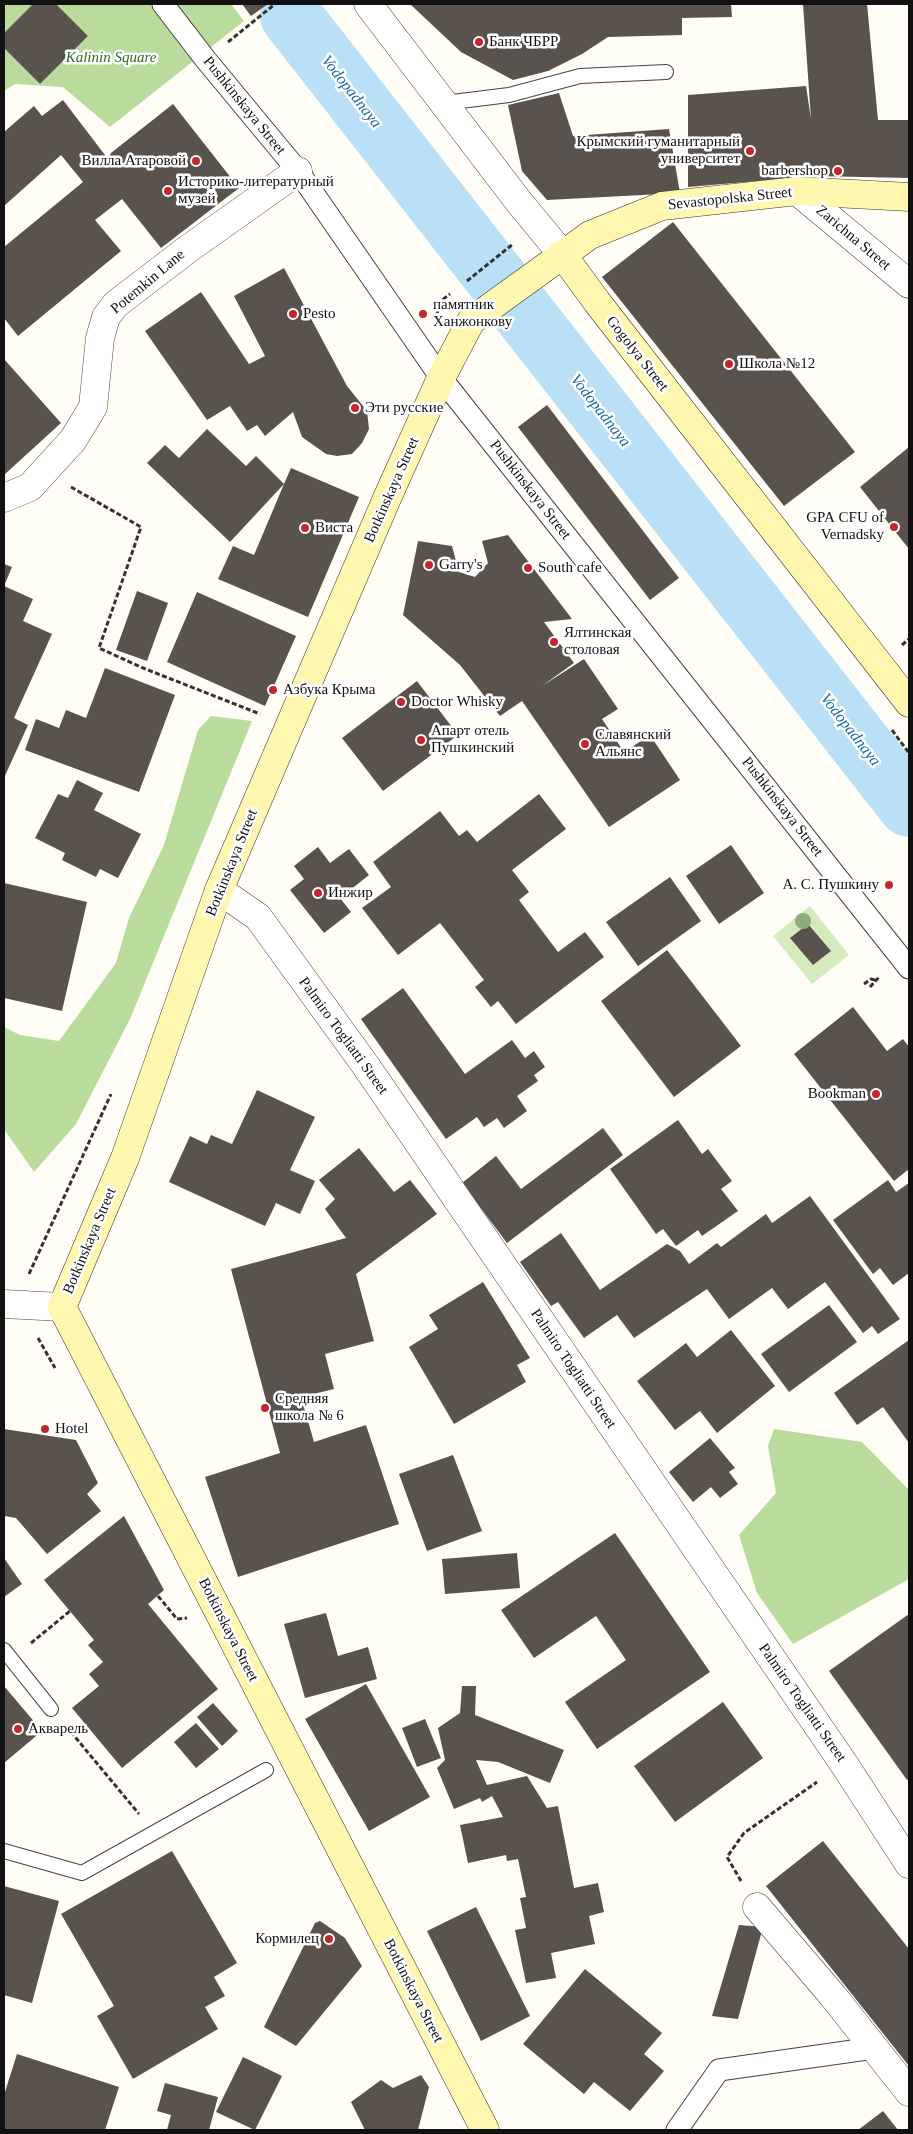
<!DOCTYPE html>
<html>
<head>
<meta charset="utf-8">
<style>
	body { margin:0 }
	#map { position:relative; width:913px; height:2134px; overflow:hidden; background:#fffdf5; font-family:"Times New Roman",serif }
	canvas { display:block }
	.frame { position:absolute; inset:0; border:5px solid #111; pointer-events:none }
</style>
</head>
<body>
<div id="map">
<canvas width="913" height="2134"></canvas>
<div class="frame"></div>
</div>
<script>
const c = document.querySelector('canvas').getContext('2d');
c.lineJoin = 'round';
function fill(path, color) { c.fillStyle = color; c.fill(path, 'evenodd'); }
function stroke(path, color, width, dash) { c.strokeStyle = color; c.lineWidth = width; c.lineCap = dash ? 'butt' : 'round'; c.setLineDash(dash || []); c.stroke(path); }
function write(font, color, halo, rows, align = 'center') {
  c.font = font + ' "Times New Roman",serif'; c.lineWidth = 5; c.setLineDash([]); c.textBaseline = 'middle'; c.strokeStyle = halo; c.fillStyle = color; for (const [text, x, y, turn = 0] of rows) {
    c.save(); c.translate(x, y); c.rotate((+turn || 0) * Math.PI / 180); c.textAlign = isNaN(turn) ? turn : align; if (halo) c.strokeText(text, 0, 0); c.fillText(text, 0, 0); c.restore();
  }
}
const green = new Path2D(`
	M810,906l39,49 -37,29 -39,-48zM808,924l22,28 -17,13 -22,-27z`);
const forest = new Path2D(`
	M4,4h29l-29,29z
	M56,4h175l13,17 -134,106 -47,-40 -48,-3 -11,7v-43l36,36 48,-48z
	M211,716l41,5 -122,298 -54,105 -42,48 -30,-43v-102l16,8 39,6 57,-78 13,-45 35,-73 34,-115z
	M774,1429l88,13 47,48v89l-116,65 -36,-51 -18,-58 37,-42 -8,-47z`);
const river = new Path2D(`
	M291,16l618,790`);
const building = new Path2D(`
	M33,4h23l32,32 -48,48 -36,-36v-15z
	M242,4h26l-17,12z
	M410,4h321l1,13 -50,1v17l-74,2 -26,17 -34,17 -35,9 -52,-28z
	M803,4h64l11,116h31v58l-94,-2 -127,11v-92l118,-9 5,33z
	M559,93l14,43 96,-7 11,64 -133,7 -25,-29 -14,-66z
	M63,100l45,59 3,-6 62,-49 66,84 -78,60 -39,-49 -27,21 26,31 -103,85 -14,-18v-71l79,-65 -22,-27 -57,51v-74l30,-26 8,10z
	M673,222l182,230 -71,54 -182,-229z
	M284,268l63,118 20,25 2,18 -7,14 -10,11 -15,2 -11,-2 -24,-17 -9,-25 -28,24 -8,-11 -10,6 -17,-25 -23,14 -62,-89 56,-39 48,72 16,-8 -31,-60z
	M4,359l57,64 -57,52z
	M547,405l132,173 -29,22 -132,-173z
	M207,429l39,37 10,-10 28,28 7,-16 68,29 -51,120 -90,-38 15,-33 21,9 30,-71 -54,58 -83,-79 18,-18 14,13z
	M909,447v102l-49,-62z
	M508,535l64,84 -28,3 30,41 -32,23 42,-27 34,50 -16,10 22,33 26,-17 30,45 -71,47 -87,-126 -22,15 -40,-51 -57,-50 15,-74 34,5 7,26 16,5 13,-14 -6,-22z
	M4,564l8,3 -8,19 29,13 -10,22 29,13 -38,84 14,7 -24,53z
	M137,591l31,12 -21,58 -31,-11z
	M197,592l99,44 -31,70 -98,-44z
	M105,668l70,27 -36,97 -114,-42 11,-31 23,9 7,-18 20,8z
	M417,681l41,54 -75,56 -41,-53z
	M77,780l26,13 -9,17 47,24 -23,44 -18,-9 -4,8 -34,-17 3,-7 -30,-15 23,-44 10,4z
	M539,794l27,35 -54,41 17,22 -10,8 39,52 27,-20 19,25 -88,67 -18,-23 -7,6 -16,-20 9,-7 -44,-57 -42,32 -36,-47 29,-21 -18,-25 67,-51 19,25 8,-6 10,12z
	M731,845l33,48 -45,31 -33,-48z
	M318,847l12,16 19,-14 20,26 -29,23 11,14 -27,21 -34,-43 14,-11 -10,-13z
	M670,877l31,44 -63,45 -32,-44z
	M4,883l83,19 -25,109 -58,-13z
	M808,924l23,27 -18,14 -23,-27z
	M667,950l74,96 -67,51 -73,-96z
	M403,988l62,86 47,-34 13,18 9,-7 11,16 -11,8 4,6 -21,15 10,15 -23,17 -7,-10 -13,9 -7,-10 -31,22 -85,-120z
	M853,1007l34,44 16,-12 6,8v122l-15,12 -100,-127z
	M257,1090l58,27 -25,53 25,11 -15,33 -24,-11 -11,23 -96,-44 21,-46 17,8 4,-9 21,9z
	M678,1120l24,34 6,-5 24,32 -11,8 17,22 -36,25 -4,-6 -22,16 -13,-17 -7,5 -46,-65z
	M603,1128l20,27 -116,88 -45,-60 34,-27 25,33z
	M359,1148l35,44 16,-12 27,34 -81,60 18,67 -49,13 9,35 -33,8 13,45 52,-17 33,99 -161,53 -33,-100 75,-24 -49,-184 115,-31 -21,-29 10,-10 -16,-19z
	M888,1180l8,12 13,-9v90l-16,12 -13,-17 -7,6 -40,-54z
	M810,1196l90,123 -22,15 -6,-8 -9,7 -38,-51 -37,27 -16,-21 -43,31 -22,-30 -73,49 -17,-23 -33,23 -26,-36 -7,4 -31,-44 41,-29 39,57 67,-46 13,7 9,13 28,-21 4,4 45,-33 6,9z
	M483,1282l47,76 -13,7 9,17 -72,42 -45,-77 29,-18 -9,-14z
	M829,1305l28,37 -68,50 -28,-38z
	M731,1330l44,56 -58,47 -17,-22 -25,19 -38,-49 49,-38 11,14z
	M909,1340v103l-26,-36 -26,18 -23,-32z
	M4,1429l72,11 22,43 -11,11 14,17 -54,43 -31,-36 -12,-2z
	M710,1438l25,30 -6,4 9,12 -18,14 -9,-11 -18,15 -24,-30z
	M453,1455l29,76 -55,20 -28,-77z
	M124,1516l40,74 -16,14 70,85 -96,79 -50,-60 27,-22 -10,-12 14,-12 -15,-17 6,-5 -50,-60z
	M615,1533l95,139 -113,77 -32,-47 61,-42 -30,-44 -62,42 -33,-48z
	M517,1553l3,35 -75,6 -3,-35z
	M4,1558l18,26 -18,13z
	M326,1613l12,43 30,-9 9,32 -72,19 -21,-74z
	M909,1614v165l-2,1 -78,-109z
	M366,1684l64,113 -61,34 -64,-112z
	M4,1686l38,45 -38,32z
	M462,1686h14l-1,29 89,35 -14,33 -52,-21 -22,-2 11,25 40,-9 20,32 11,-2 16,82 24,-5 6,29 -15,4 6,28 -44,9 5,25 -30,5 -11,-53 11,-2 -6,-30 6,-1 -8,-38 -11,2 -1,-6 -38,8 -8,-38 43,-8 -11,-21 -10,6 -2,-4 -26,11 -17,-41 8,-8 -7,-32 22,-15z
	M723,1702l40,56 -88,64 -41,-56z
	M213,1703l25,28 -16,15 -25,-29z
	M425,1719l16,39 -24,9 -15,-39z
	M196,1723l23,26 -23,19 -22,-26z
	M823,1841l86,108v117l-143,-180z
	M172,1851l65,112 -23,14 11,19 -20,11 13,22 -85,50 -36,-63 17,-10 -53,-92z
	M4,1886l55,15 -27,102 -28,-8z
	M476,1907l54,109 -49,25 -54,-110z
	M320,1921l25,17 17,28 -66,80 -32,-19 51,-104z
	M739,1925l24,2 -25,92 -26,-3z
	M585,1969l77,64 -18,21 20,17 -34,40 -36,-29 -10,12 -61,-50z
	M17,2054l102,33 -14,43h-101v-35z
	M243,2057l39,19 -27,54 -39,-18z
	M421,2075l8,12 -11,43h-53l-14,-28 30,-22 12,8z
	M165,2083l53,14 -9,33h-42l4,-15 -14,-4z
	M883,2111l15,19h-40l8,-6z`);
const path = new Path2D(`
	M228,42l47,-38
	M467,281l46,-37
	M437,313l5,-13 8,-6
	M71,487l70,40 -42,121 44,20 117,46
	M902,645l7,-6
	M892,730l17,23
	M864,984l7,-5 4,1
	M870,987l9,-10
	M29,1274l82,-180
	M38,1338l17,30
	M158,1596l19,23 10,-1
	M31,1643l39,-32
	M66,1726l73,88
	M741,1881l-14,-24 17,-24 73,-51`);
const service = new Path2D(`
	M444,103l65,-8 71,-19 86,-4
	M4,1650l47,59
	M4,1851l78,22 184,-103`);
const pedestrian = new Path2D(`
	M163,4l43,56 92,111 143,207 468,590
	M677,2130l42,-60 155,-22`);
const minor = new Path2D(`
	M368,4l151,198 43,52
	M797,191l112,93
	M4,498l26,-11 43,-47 20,-33 7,-69 6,-21 10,-13 72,-55 110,-78
	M219,890l39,27 108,149 478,698 65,100
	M4,1304l58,3
	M757,1907l76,89 76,96`);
const secondary = new Path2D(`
	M562,254l35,48 312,401
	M485,2130l-423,-823 63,-149 94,-268 169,-394 53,-118 30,-57 119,-86 72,-29 135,-15 112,6`);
const trees = [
	[803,921]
];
const markers = [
	[479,42,5,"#c4262e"],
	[750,151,5,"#c4262e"],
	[196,161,5,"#c4262e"],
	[838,171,5,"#c4262e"],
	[168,191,5,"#c4262e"],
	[293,314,5,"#c4262e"],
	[423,314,5,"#c4262e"],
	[729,364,5,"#c4262e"],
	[355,408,5,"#c4262e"],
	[894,527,5,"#c4262e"],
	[305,528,5,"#c4262e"],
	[429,565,5,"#c4262e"],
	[528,568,5,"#c4262e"],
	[554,642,5,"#c4262e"],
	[273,690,5,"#c4262e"],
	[401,702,5,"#c4262e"],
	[421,740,5,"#c4262e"],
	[585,744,5,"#c4262e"],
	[889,885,5,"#c4262e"],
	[318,893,5,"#c4262e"],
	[876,1094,5,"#c4262e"],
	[265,1408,5,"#c4262e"],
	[45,1429,5,"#c4262e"],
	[18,1729,5,"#c4262e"],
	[329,1939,5,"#c4262e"]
];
const poiNames = [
	["Банк ЧБРР",489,42],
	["Крымский гуманитарный",740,142,"right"],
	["университет",740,159,"right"],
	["Вилла Атаровой",186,161,"right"],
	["barbershop",828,171,"right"],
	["Историко-литературный",178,182],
	["музей",178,199],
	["памятник",433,305],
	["Ханжонкову",433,322],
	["Pesto",303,314],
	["Школа №12",739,364],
	["Эти русские",365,408],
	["GPA CFU of",884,518,"right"],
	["Vernadsky",884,535,"right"],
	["Виста",315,528],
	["Garry's",439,565],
	["South cafe",538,568],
	["Ялтинская",564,633],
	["столовая",564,650],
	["Азбука Крыма",283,690],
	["Doctor Whisky",411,702],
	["Апарт отель",431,731],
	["Пушкинский",431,748],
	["Славянский",595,735],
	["Альянс",595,752],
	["А. С. Пушкину",879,885,"right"],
	["Инжир",328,893],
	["Bookman",866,1094,"right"],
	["Средняя",275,1399],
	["школа № 6",275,1416],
	["Hotel",55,1429],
	["Акварель",28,1729],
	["Кормилец",319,1939,"right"]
];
const parkNames = [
	["Kalinin Square",111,58]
];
const streetNames = [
	["Pushkinskaya Street",244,106,51],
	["Sevastopolska Street",730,199,-6],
	["Zarichna Street",853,238,40],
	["Potemkin Lane",148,282,-40],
	["Gogolya Street",637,354,52],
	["Botkinskaya Street",392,490,-66],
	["Pushkinskaya Street",530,490,52],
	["Pushkinskaya Street",782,807,52],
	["Botkinskaya Street",232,863,-68],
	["Palmiro Togliatti Street",343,1036,54],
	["Botkinskaya Street",90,1241,-67],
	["Palmiro Togliatti Street",573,1369,56],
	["Botkinskaya Street",228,1630,63],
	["Palmiro Togliatti Street",802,1703,55],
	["Botkinskaya Street",413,1991,63]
];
const waterNames = [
	["Vodopadnaya",351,92,52],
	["Vodopadnaya",600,411,52],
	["Vodopadnaya",850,730,52]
];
fill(green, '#d5ebbd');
fill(forest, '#b9dc9c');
stroke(river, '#b9e0f7', 62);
fill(building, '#5a524d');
stroke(service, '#444', 16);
stroke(pedestrian, '#444', 23);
stroke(minor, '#444', 29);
stroke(secondary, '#333', 29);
stroke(path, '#333', 3, [5, 2.5]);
stroke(service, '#fff', 14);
stroke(pedestrian, '#fff', 21);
stroke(minor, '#fff', 28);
stroke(secondary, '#fff6b0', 28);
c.fillStyle = '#8dad7f';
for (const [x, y] of trees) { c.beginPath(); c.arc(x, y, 8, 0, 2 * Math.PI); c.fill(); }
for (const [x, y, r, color] of markers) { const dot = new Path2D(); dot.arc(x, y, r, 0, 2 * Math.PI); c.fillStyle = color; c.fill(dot); stroke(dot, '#fff', 2); }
write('15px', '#111', '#fff', poiNames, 'left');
write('italic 15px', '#2f6b1f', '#fff', parkNames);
write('15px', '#111', '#fff', streetNames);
write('italic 16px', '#1768a6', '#fff', waterNames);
</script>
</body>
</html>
